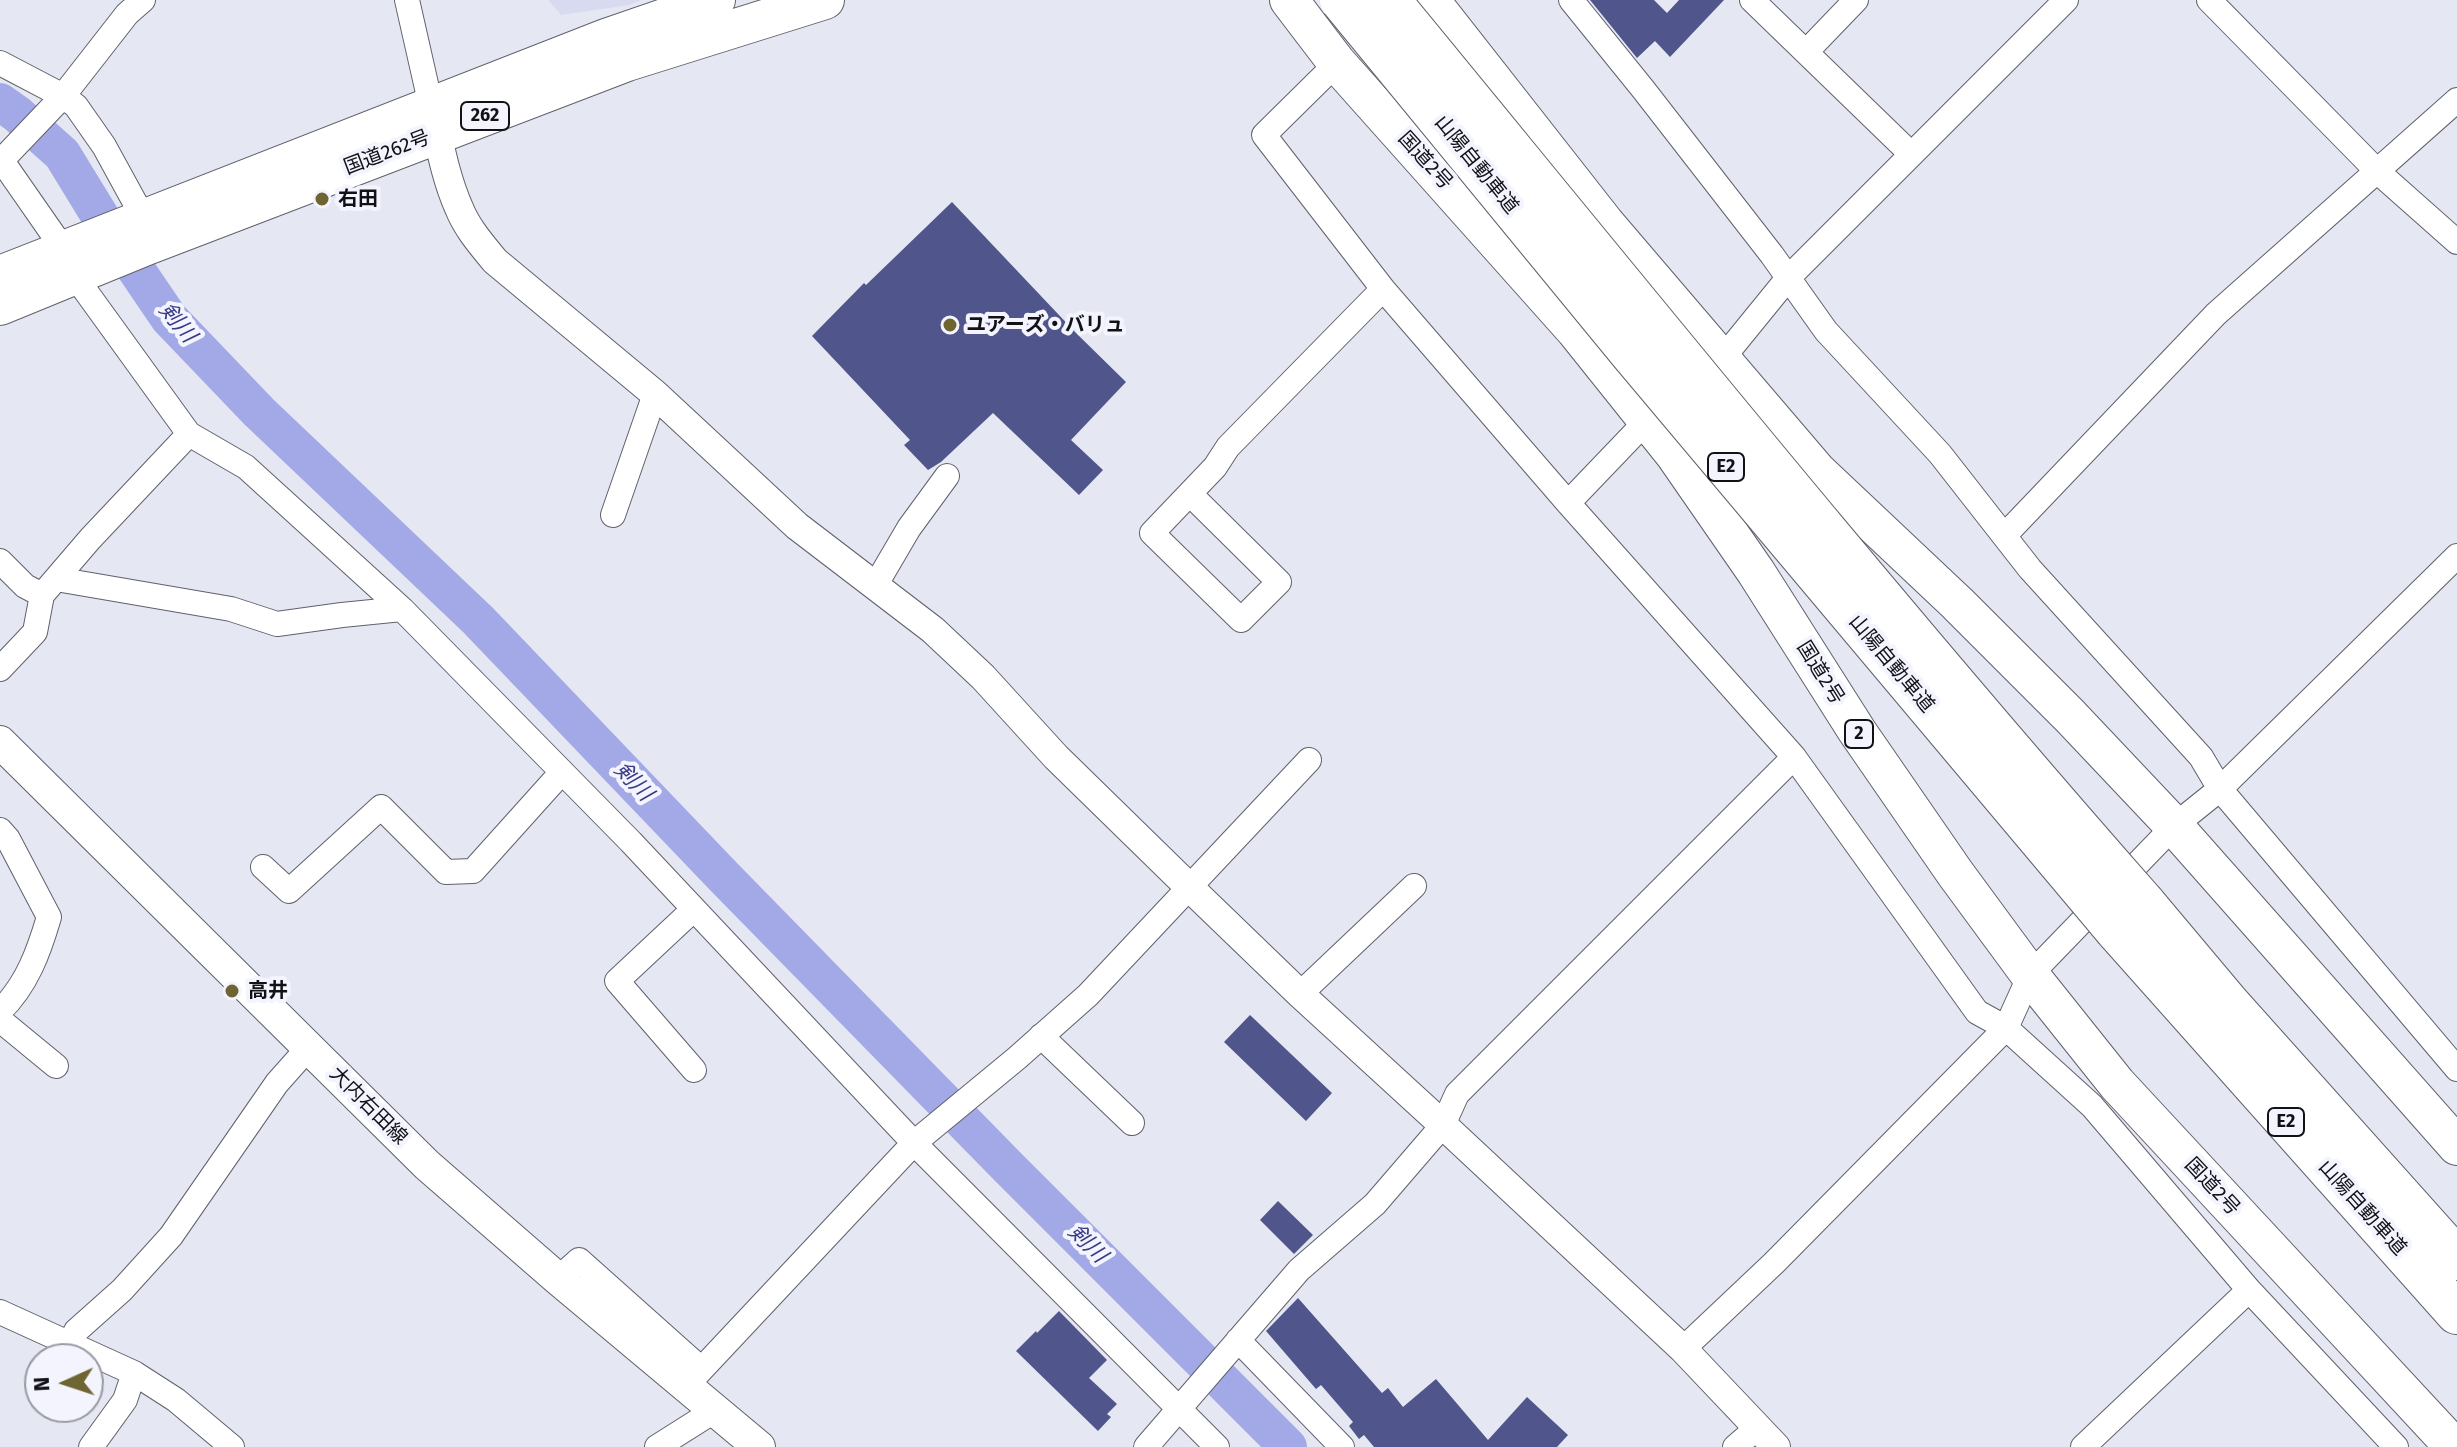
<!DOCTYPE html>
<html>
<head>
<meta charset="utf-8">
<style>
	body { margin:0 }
	#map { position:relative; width:2457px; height:1447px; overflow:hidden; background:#e5e7f3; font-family:"Fira Sans",sans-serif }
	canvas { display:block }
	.north { position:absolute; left:24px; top:1343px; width:80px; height:80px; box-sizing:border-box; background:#f3f4fe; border:2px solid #999aa1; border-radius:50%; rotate:267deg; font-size:22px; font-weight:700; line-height:32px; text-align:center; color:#111216 }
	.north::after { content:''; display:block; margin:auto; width:28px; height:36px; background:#6f6532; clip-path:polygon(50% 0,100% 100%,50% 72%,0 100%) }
</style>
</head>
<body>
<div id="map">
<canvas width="2457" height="1447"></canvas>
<div class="north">N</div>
</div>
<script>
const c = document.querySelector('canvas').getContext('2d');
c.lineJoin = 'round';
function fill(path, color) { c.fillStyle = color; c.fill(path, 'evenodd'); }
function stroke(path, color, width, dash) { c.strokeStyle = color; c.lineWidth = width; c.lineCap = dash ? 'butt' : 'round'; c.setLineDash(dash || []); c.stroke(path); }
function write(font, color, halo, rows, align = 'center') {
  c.font = font + ' "Fira Sans","Noto Sans JP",sans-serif'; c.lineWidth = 8; c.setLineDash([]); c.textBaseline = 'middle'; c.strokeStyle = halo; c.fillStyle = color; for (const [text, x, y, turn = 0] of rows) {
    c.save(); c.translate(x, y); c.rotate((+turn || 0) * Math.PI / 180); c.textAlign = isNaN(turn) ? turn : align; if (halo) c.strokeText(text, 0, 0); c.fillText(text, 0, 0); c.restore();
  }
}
const built = new Path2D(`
	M548,0h93l-12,5 -68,10z`);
const river = new Path2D(`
	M0,102l17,12 45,40 41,67 66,97 90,94 219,208 245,256 284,290 281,281`);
const building = new Path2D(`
	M1590,0h64l13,13 12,-13h45l-54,57 -15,-16 -18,17z
	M952,202l124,131 50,49 -55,58 32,30 -24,25 -86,-82 -52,49 -13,8 -24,-25 6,-5 -98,-104 52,-53 2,2z
	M1250,1015l82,78 -26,28 -82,-79z
	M1278,1201l35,34 -19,19 -34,-34z
	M1298,1298l84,95 6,-5 15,19 33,-28 52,61 39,-43 41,38 -11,12h-183l-10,-12 -5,4 -10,-13 4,-4 -32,-37 -5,4 -50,-58z
	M1059,1311l48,49 -18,18 28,26 -10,10 4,3 -13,14 -82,-80 20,-20 1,2z`);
const minor = new Path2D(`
	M407,0l24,106
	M1571,0l72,89 129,166 54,76 114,123 90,115 171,188 19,32 237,280
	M1752,0l159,154
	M2209,0l169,172 79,70
	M1806,52l50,-52
	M0,63l63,33 13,10 28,40 40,73
	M1337,63l-73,72 119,154 185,214 226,254 183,255 29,16 86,78 157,184 147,157
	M0,158l64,92 10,25 115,159 57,33 156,142 229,233 283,301 303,304
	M2,160l61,-64 64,-82 16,-14
	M1731,348l57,-70 278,-278
	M1190,494l89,88 -38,38 -89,-87 63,-66 13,-20 155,-158
	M1568,503l67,-70
	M613,515l42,-121
	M2005,535l211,-221 241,-214
	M0,561l25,25 17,9
	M56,579l175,30 46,15 65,-9 60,-6
	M875,586l34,-58 38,-52
	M0,669l35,-37 7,-37 48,-56 99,-105
	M0,830l8,9 41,78c-10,34 -22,68 -49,94
	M263,867l26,24 92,-84 65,65 27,-1 89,-99
	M694,909l-77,72 77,89
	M1300,994l114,-108
	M0,1020l56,46
	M1041,1036l91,87
	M558,1279l21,-19 121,108
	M0,1312l134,61 42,27 56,47
	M1238,1340l104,107
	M70,1343l6,-12 46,-41 49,-54 106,-153 32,-36
	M1683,1349l91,-86 232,-235 24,-53 144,-149 46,-37 237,-233
	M685,1387l229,-244 103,-85 71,-63 221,-235
	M91,1447l34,-47 9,-27
	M657,1447l57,-36
	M1146,1447l153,-177 76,-66 68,-79 14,-31 337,-337
	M1735,1447l22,-19
	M2083,1447l166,-157`);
const tertiary = new Path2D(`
	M433,115c7,31 13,64 26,93 8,20 22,36 36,53l160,133 142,132 136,104 50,47 73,80 132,129 112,108 143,131 240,224 93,98`);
const secondary = new Path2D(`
	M0,742l427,423 131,114 201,168`);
const trunk = new Path2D(`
	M1289,0l48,63 238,267 100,125 81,117 101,159 98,142 75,102 87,109 337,363
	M1430,0l175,223 212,248 140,132 113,113 104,110 283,320
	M0,275l606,-237 110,-38
	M0,306l149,-61 478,-183 198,-62`);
const motorway = new Path2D(`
	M2144,903l84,100 229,256
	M2116,930l341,383`);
const motorwayBridge = new Path2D(`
	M1341,0l289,352 486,578
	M1389,0c249,303 496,609 755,903`);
const markers = [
	[322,199,8,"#6f6532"],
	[950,325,8,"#6f6532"],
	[232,991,8,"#6f6532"]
];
const shields = [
	[485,116,48],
	[1726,467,36],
	[1859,734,28],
	[2286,1122,36]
];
const shieldNames = [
	["262",485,116],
	["E2",1726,467],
	["2",1859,734],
	["E2",2286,1122]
];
const streetNames = [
	["国道262号",387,153,-21],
	["国道2号",1425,161,48],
	["山陽自動車道",1476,165,51],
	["山陽自動車道",1891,664,50],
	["国道2号",1820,673,58],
	["大内右田線",368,1106,45],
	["国道2号",2212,1187,47],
	["山陽自動車道",2362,1208,48]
];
const poiNames = [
	["右田",338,199],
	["ユアーズ・バリュ",966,325],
	["高井",248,991]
];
const waterNames = [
	["剣川",177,323,50],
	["剣川",633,782,46],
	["剣川",1087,1244,45]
];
fill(built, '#d8dbef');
stroke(river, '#a2a9e6', 38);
fill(building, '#50558b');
stroke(minor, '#5f616b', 26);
stroke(tertiary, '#5f616b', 30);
stroke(secondary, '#5f616b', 34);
stroke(trunk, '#5f616b', 40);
stroke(motorway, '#5f616b', 44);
stroke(minor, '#fff', 24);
stroke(tertiary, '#fff', 28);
stroke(secondary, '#fff', 32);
stroke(trunk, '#fff', 38);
stroke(motorway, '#fff', 42);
stroke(motorwayBridge, '#5f616b', 44, []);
stroke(motorwayBridge, '#fff', 42);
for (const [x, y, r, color] of markers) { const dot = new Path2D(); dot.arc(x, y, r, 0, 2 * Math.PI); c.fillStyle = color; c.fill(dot); stroke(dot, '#f3f4fe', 3); }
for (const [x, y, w] of shields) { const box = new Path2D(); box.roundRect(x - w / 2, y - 14, w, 28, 6); c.fillStyle = '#f3f4fe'; c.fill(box); stroke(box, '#111216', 2); }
write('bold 18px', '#111216', null, shieldNames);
write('20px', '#111216', '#f3f4fe', streetNames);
write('bold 20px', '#111216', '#f3f4fe', poiNames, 'left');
write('italic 22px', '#3a3c83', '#f3f4fe', waterNames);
</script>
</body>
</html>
